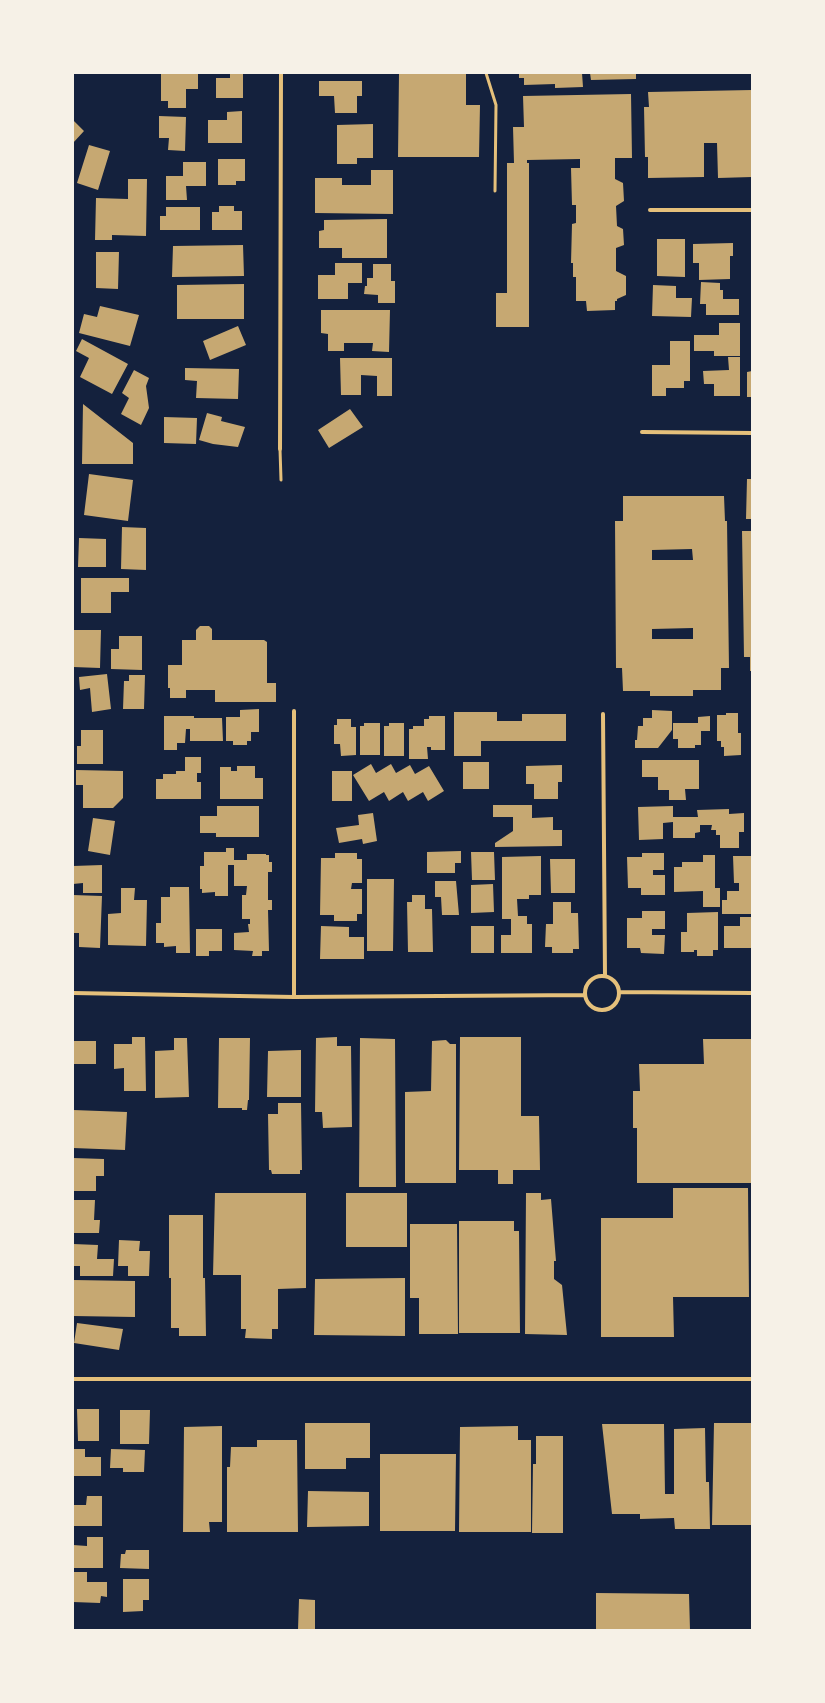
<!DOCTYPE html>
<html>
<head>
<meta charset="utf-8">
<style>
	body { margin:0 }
	#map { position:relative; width:825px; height:1703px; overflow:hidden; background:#14213d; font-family:"Fira Sans Condensed",sans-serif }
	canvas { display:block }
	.frame { position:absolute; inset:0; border:74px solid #f6f1e7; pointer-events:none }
</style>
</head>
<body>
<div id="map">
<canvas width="825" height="1703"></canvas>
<div class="frame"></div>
</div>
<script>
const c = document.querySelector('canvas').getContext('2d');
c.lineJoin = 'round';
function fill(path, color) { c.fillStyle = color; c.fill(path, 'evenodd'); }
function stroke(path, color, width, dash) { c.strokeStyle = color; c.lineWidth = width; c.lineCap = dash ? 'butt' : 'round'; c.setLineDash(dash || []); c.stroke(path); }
const building = new Path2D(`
	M161,73h37v16h-12v19h-18v-7h-7z
	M230,73h13v25h-27v-20h14z
	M399,73h67v32h14l-1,52h-81z
	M519,73h63l1,14 -28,1v-4l-31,1v-7h-5z
	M590,73h46v6l-45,1z
	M319,81h43v15h-5v17h-22l-1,-17h-15z
	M752,90v87l-34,1 -1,-35h-13v34l-56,1v-21h-3l-1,-50h5l-1,-15z
	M631,94l1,64h-17v21l8,4 1,18 -8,5 1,20 6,3 1,16 -8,3v23l10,5v19l-9,4v2h-2v9l-28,1 -1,-10h-10v-24h-3v-14h-2l1,-39 4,-1v-18h-4l-1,-37h9v-9l-53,1v3h2v164h-33v-34h11v-130h7l-1,-36h11l-1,-31z
	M242,111v32h-34v-23h19v-8z
	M159,116l27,1 -1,34 -17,-1 1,-12h-10z
	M73,120l11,11 -11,12z
	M373,124v34h-16v6h-20v-39z
	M89,145l21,6 -12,39 -21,-7z
	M218,159h27v22h-9v4h-18z
	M183,162h23v24h-20l1,14h-21v-24h17z
	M371,170h22v44l-78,-1v-35h27v7h29z
	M128,179h19l-1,57 -34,-1v5h-17l1,-42 32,1z
	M219,206h15v5h8v19h-30v-18h7z
	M166,207h34v23h-40v-14h6z
	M387,219v39h-45v-10h-23v-17l5,-1v-10z
	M657,239h28v38l-28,-1z
	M733,243v13h-3v23l-31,1v-17h-6v-19z
	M243,245l1,31 -72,1 1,-31z
	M96,252h23l-1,37 -22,-1z
	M335,263h27v20h-14v16h-30v-24h17z
	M373,264h18v17h4v22h-17v-8l-14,-1 1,-8h2v-8h6z
	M701,282l19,1v7h3v9h16v16h-33v-11h-6z
	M244,284v35h-67v-34z
	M653,285l23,1v12h16l-1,19 -39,-1z
	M100,306l39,9 -9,31 -51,-13 5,-19 13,3z
	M321,310h69l-1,42 -17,-1 1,-8h-29v8h-16v-17l-7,-1z
	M719,323h21v33h-26v-5h-20v-16h25z
	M238,326l8,19 -36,15 -7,-19z
	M82,339l46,25 -16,30 -32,-17 9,-19 -13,-7z
	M670,341h20v40h-6v7h-18v8h-14v-31h18z
	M728,357h12v39h-26v-12h-10l-1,-13 26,-1z
	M340,358h52v38h-15v-20l-16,-1v20h-20z
	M185,368l54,1 -1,30 -42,-1 1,-17 -12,-1z
	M134,370l15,8 -3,8 3,22 -8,17 -20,-11 8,-16 -7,-5z
	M752,371v26h-5v-25z
	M83,404l50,39v21h-51z
	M350,409l13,18 -34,21 -11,-18z
	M207,413l15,4 -1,4 24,6 -7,20 -25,-3 -14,-4z
	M164,417l33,1 -1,26 -32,-1z
	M89,474l44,6 -5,41 -44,-6z
	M747,479h5v40h-6z
	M623,496h101l1,25h2l2,147h-8v22h-28v6h-43v-5h-27l-1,-23h-6l-1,-147h8zM692,549l1,11h-41v-10zM693,628v11h-41v-10z
	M122,527l24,1v42l-25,-1z
	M742,531h10v140h-2v-14h-6z
	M79,538l27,1v28h-28z
	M81,578h48v14h-18v21h-30z
	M200,626h9l3,3v11h52l3,2v41h9v19h-61v-12h-29v8h-16v-10h-2v-23h14v-25h14v-10z
	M74,630h27l-1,38 -27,-1z
	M119,636h23v34l-31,-1v-20h8z
	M107,674l4,35 -19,3 -2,-24 -10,2 -1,-13z
	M129,675h16l-1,34h-21l1,-28h5z
	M259,709v23h-8v9h-4v4h-14v-4h-7v-24h14v-7z
	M652,710l20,1v19l-14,18h-23v-8h2l1,-14h5v-8h9z
	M454,712h43v9h25v-7h44v27h-85v15h-27z
	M726,713h12v20h3v22l-17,1v-9h-3v-6h-4v-26h9z
	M164,716h30v2h28l1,23h-33v-12h-4l-1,14h-8v7h-13z
	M429,716h16v34h-14v-3h-4l1,12h-19v-30h4v-3h11v-7h5z
	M710,716v15h-9v14h-6v3h-17v-9h-5v-16h25v-6z
	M337,719h14v8h5v28l-15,1 -1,-12h-6v-19h3z
	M364,723h16v32h-20v-29h4z
	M389,723h15v33h-20v-30h5z
	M81,730h22v34h-26v-18h4z
	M185,757h16v16h-4v9h4v17h-45v-20h7v-5h13v-3h9z
	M642,760h57v29h-14l1,11h-17v-10h-11v-13h-16z
	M463,762h26v27h-26z
	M371,764l5,9 15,-9 5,9 14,-8 5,9 14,-8 15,25 -16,10 -5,-9 -15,9 -5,-9 -14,9 -5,-9 -15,9 -16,-26z
	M562,765v17h-4v17h-24v-15h-8v-18z
	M237,766h18v12h8v21h-43v-32h11v4h6z
	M76,770l47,1v27l-10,10h-30v-23h-7z
	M332,771h20v30h-20z
	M493,805h39v13l21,-1v13h9v16l-67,1v-4l18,-12v-14h-20z
	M217,806h42v31h-43v-4h-16v-17h17z
	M673,806v11h25l-1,-7 32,-1v5l15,-1v19h-5v16h-19v-13h-4v-5h-5l1,-5h-12v7l-5,1v5h-22v-16l-10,1v16l-24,1 -1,-33z
	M373,813l4,28 -14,3 -1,-5 -23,4 -3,-15 23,-3 -1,-10z
	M93,818l22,3 -5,34 -22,-4z
	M226,848h8v12h13v-6h19v1h3v7h3v10h-4v28h4v10h-4l1,41h-7v5h-10l1,-5 -19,-1v-17l15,-1 -1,-8h2v-5h-8v-24h4l1,-9h-13v-21h-6v31h-13v-4l-13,1v-4h-2v-23h4v-14h22z
	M461,851v12h-6v10h-28v-21z
	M471,852h23l1,28h-23z
	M335,853h22v6h5v24h-10l-1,6h11v25h-5v7h-23v-6h-14l1,-57h14z
	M642,853h22v17h-11v5h12v20h-24v-7h-13l-1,-31h15z
	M703,855h12v33h5v19h-17v-16l-29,1v-25h8v-5h21z
	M541,856v39h-12v4h-12l1,17h9v8h5v29h-31v-18h10v-16h-9v-62z
	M733,856h19l-1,58h-29v-14h5v-9h12v-8h-5z
	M550,859h25v34h-24z
	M102,865v28h-19v-10l-10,1v-18z
	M367,879h27l-1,72h-26z
	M435,881h21l3,34h-17l-1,-18h-6z
	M493,884l1,28 -23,1v-28z
	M170,887h19l1,66h-14v-7l-12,1v-4h-8v-20h5v-26h9z
	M121,888h14l-1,12h13l-1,46 -38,-1v-31l13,-1z
	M73,895l29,1 -2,52 -21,-1v-14h-6z
	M412,895h13v14h7l1,43h-25l-1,-50h5z
	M553,902h18v11h7l1,36h-6v4h-21v-6h-7l1,-23h7z
	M642,911h23v18h-13v6h13l-1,19 -23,-1 -1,-5h-13v-30h15z
	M718,912v38h-5v6h-16v-6h-3v2h-13v-20h6v-19z
	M740,917h12v31h-28v-22h16z
	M321,926l28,1v10h15v22h-44z
	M471,926h23v27h-23z
	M196,929h26v22h-13v5h-13z
	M132,1037h13l1,54h-22v-23l-10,1v-25h18z
	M337,1037v9h14l1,81 -29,1 -1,-16h-7l1,-74z
	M460,1037h61v79h18l1,54h-27v14h-15v-14h-39z
	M174,1038h13l2,59 -34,1v-47l19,-1z
	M219,1038h31l-1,62h-1l-1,10h-5v-2h-24z
	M360,1038l35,1 1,148h-37z
	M703,1039h49v144h-115v-55h-4v-37h7l-1,-27h65z
	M446,1040l4,4h6v139h-51v-91l26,-1 1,-50z
	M73,1041h23v23h-23z
	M301,1050v47h-34l1,-46z
	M278,1103h23l1,67h-2v4h-28l-1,-4h-2l-1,-56h10z
	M73,1110l54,2 -2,38 -52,-2z
	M73,1158l31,1v17h-8v15h-23z
	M673,1188h75l1,109h-76l1,40h-73v-119h72z
	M215,1193h91v95l-28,1v40h-6v10l-27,-1 1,-9h-5v-54h-28z
	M346,1193h61v54h-61z
	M526,1193h15v7l10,-1 5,62h-2v18l8,6 5,50 -42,-1z
	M73,1200h22l-1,20h6l-1,13h-26z
	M169,1215h34v63h2l1,58h-27v-8h-8v-50h-2z
	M459,1221h55v10h5l1,102h-61z
	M410,1224h47l1,110h-39v-36h-9z
	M119,1240l21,1 -1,10h11l-1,25h-21v-10h-10z
	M73,1244l25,1 -1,14h17l-1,17h-33v-10h-7z
	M405,1278v58l-91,-1 1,-56z
	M73,1280l62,1v36l-62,-1z
	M77,1323l46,6 -4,21 -45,-7z
	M77,1409h22v32h-21z
	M120,1410h30l-1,34h-29z
	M305,1423h65v35h-24v11h-41z
	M714,1423h38v102h-40z
	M602,1424h62l1,70h9v-65l31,-1 1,54h3l1,47h-35l-1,-11 -34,1v-5h-28z
	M222,1426v96h-13l1,10h-27l1,-105z
	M518,1426v14h13v92h-72l1,-105z
	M536,1436h27v97h-31l1,-69h3z
	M257,1440h40l1,92h-71v-65h3l1,-20h26z
	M73,1449h12v8h16v19h-28z
	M111,1449l34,1 -1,22h-21v-4h-13z
	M380,1454h76l-1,77h-75z
	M308,1491l61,1v34l-62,1z
	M87,1496h15v30h-29v-21h13z
	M87,1537h16v31h-30v-23l14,1z
	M126,1550h23v19l-29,-1 1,-14h4z
	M73,1572h14v10h20v15l-6,-1 -1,7 -27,-1z
	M123,1579h26v21h-6v11l-20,1z
	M596,1593l93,1 1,36h-94z
	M299,1599l16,1v30h-17z`);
const service = new Path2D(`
	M486,73l10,32 -1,86
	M280,449l1,31`);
const minor = new Path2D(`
	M650,210h102
	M642,432l110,1
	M280,449l1,-376
	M603,714l2,262
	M585 993a17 17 0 1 1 34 0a17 17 0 1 1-34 0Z
	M619,992l133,1
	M73,993l221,4 291,-2
	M294,997v-286
	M73,1379h679`);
fill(building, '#c6a872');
stroke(service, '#e5c07b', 3);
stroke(minor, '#e5c07b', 4);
</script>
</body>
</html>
